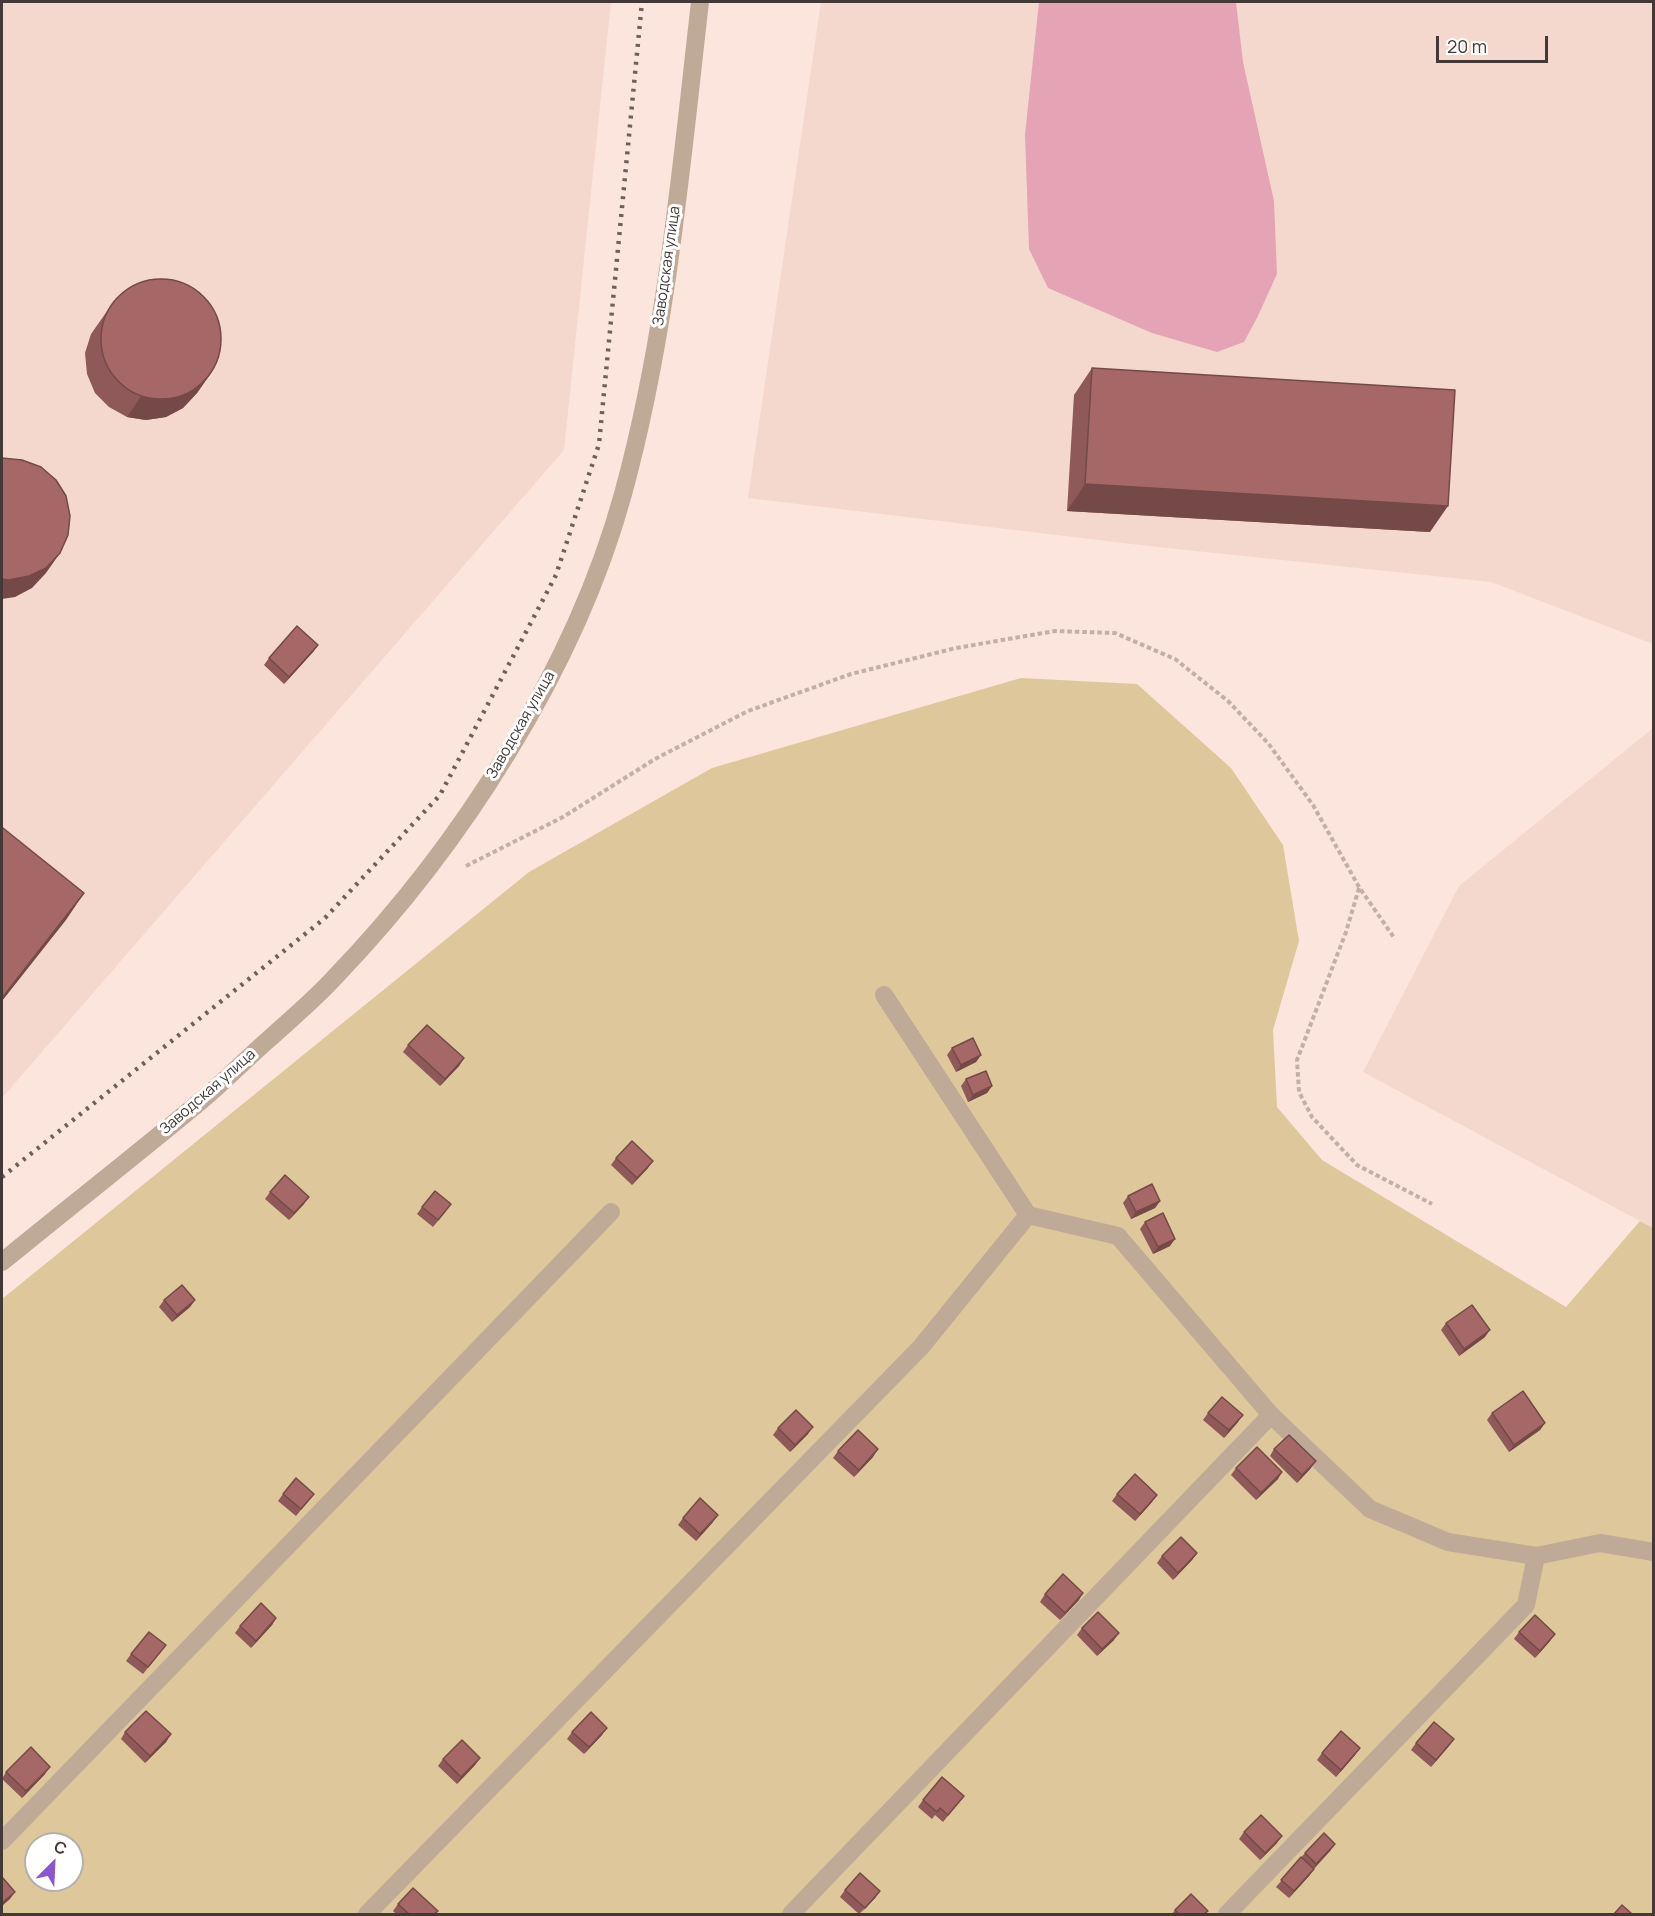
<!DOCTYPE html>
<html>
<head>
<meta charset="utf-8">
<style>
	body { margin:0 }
	#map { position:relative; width:1655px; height:1916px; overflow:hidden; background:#fce5dd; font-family:Manrope,sans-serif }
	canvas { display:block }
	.frame { position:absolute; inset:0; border:3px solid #433a37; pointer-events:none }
	.north { position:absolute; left:24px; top:1832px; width:60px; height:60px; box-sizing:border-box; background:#fff; border:2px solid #b4b0af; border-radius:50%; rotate:24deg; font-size:16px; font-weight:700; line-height:24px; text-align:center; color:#433a37 }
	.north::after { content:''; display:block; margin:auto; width:21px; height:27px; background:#8b56ce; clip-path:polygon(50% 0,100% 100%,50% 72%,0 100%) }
	.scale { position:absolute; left:1436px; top:36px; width:112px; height:27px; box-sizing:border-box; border:3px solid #433a37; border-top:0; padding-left:8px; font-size:18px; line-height:21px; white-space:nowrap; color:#433a37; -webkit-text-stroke:4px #fff; paint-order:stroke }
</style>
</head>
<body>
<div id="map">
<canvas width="1655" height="1916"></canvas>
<div class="frame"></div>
<div class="north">С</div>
<div class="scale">20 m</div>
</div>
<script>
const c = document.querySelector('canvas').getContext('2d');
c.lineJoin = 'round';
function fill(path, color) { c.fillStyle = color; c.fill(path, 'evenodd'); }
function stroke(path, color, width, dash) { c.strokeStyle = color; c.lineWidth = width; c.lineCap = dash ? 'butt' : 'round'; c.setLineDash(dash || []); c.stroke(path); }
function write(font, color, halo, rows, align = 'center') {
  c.font = font + ' Manrope,sans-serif'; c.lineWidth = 6; c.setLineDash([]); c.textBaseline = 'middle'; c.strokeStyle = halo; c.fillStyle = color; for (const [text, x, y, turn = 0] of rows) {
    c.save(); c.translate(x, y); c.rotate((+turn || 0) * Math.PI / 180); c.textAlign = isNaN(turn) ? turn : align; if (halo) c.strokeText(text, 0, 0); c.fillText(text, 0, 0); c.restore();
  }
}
const built = new Path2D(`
	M2,2h609l-47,448 -562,648z
	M821,2h832v642l-162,-62 -343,-36 -400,-48z
	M1653,728v500l-290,-156 96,-186z`);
const green = new Path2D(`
	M1021,678l116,6 94,84 52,77 16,96 -26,89 4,77 45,53 244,147 74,-86 13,7v686h-1651v-615l527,-427 183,-104zM36,1844h36v36h-36z`);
const water = new Path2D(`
	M1039,2h197l7,60 31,139 3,73 -20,44 -13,24 -27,10 -65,-19 -104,-45 -19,-39 -4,-114z`);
const path = new Path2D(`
	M466,866l97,-49 92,-58 93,-48 103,-37 105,-26 99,-17 60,2 60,26 53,42 40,42 45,62 46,82 36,52
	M1359,888l-13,44 -49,128 2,32 13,25 45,48 75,39`);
const minor = new Path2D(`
	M884,995l144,220 90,21 153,179 99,94 78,33 88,14 64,-13 54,9
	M2,1262c66,-54 134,-107 200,-162 23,-19 44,-41 67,-61 22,-20 46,-40 66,-62 125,-130 240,-308 288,-483 44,-160 58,-327 77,-492
	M2,1841l609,-629
	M367,1914l554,-567 107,-132
	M791,1914l480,-499
	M1227,1914l299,-309 10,-49`);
const rail = new Path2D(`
	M2,1177l323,-259 115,-123 116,-220 43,-131 43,-442`);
const wall = new Path2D(`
	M117,297l94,76 -14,20 -14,15 -17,9 -20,3 -19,-3 -18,-10 -14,-14 -8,-19 -2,-21 6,-19z
	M1092,368l338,164 -363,-21 7,-116z
	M318,645l-5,7 -29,32 -20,-19 5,-7z
	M408,1045l56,13 -5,8 -19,20 -37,-34z
	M952,1048l29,7 -5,7 -20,10 -9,-17z
	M966,1079l26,7 -5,7 -19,9 -7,-16z
	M616,1158l32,10 -16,17 -21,-20z
	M270,1192l34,12 -15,16 -24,-21z
	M1128,1196l32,5 -5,7 -24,11 -8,-16z
	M422,1207l24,4 -13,16 -16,-13z
	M1145,1222l25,24 -17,8 -13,-25z
	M164,1300h31l-5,7 -18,15 -13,-15z
	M1446,1323l39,14 -26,19 -18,-26z
	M1208,1413l30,9 -14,16 -21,-18z
	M1492,1413l53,10 -5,7 -31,22 -22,-32z
	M778,1428l30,6 -18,18 -17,-17z
	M1274,1449l37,19 -14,15 -27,-27z
	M838,1451l35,6 -19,20 -21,-19z
	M1236,1468l42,11 -22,21 -25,-25z
	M283,1494h31l-18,22 -18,-15z
	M1117,1494l35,8 -17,19 -23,-20z
	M683,1518l30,4 -17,19 -18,-16z
	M1197,1553l-5,7 -19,20 -16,-17 5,-7z
	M1045,1594l34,6 -19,20 -20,-18z
	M276,1618l-4,7 -21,23 -16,-15 5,-7z
	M1082,1628l32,12 -17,16 -20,-21z
	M1519,1632l31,9 -15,17 -21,-19z
	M166,1645l-23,29 -17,-13 5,-7z
	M125,1732l46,2 -5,8 -21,21 -24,-24z
	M572,1732l30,3 -18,19 -17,-15z
	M1454,1739l-23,28 -20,-17 5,-7z
	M1322,1753l33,2 -19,22 -19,-17z
	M480,1758l-5,7 -18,19 -19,-18 5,-7z
	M6,1772l39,2 -23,24 -20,-19z
	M964,1796l-21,26 -8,-7 -3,4 -14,-12 5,-7z
	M1244,1832l33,11 -17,17 -21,-21z
	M1335,1844l-5,7 -16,18 -5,7 -20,22 -13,-11 29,-34z
	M845,1890l35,1 -5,7 -16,16 -19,-17z
	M398,1904l40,7 -3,3h-39l-3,-3z
	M1175,1910l30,4h-33z`);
const shadedWall = new Path2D(`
	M211,373l-14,20 -14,15 -17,9 -20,3 -19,-3 14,-21z
	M1085,484l363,22 -18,26 -363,-21z
	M60,553l-14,20 -14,15 -17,9 -13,2v-20z
	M318,645l-5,7 -29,32 5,-7z
	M84,893l-18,27 -64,81v-3z
	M981,1055l-5,7 -20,10 5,-7z
	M464,1058l-5,8 -19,20 5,-7z
	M992,1086l-5,7 -19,9 5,-7z
	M653,1161l-5,7 -16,17 5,-7z
	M309,1197l-5,7 -15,16 5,-7z
	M1160,1201l-5,7 -24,11 5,-7z
	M1175,1239l-5,7 -17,8 5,-7z
	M195,1300l-5,7 -18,15 5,-7z
	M1490,1330l-5,7 -26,19 5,-7z
	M1243,1415l-5,7 -14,16 5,-8z
	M1545,1423l-5,7 -31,22 5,-7z
	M813,1427l-5,7 -18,18 5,-7z
	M878,1449l-5,8 -19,20 5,-7z
	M1316,1461l-5,7 -14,15 5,-8z
	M1282,1472l-4,7 -22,21 5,-7z
	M1157,1495l-5,7 -17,19 5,-7z
	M718,1515l-5,7 -17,19 4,-7z
	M1197,1553l-5,7 -19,20 5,-7z
	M1083,1593l-4,7 -19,20 5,-7z
	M276,1618l-4,7 -21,23 5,-7z
	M1119,1633l-5,7 -17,16 5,-7z
	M1555,1634l-5,7 -15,17 5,-7z
	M607,1728l-5,7 -18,19 5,-7z
	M171,1734l-5,8 -21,21 5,-7z
	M1454,1739l-5,7 -18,21 5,-7z
	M1360,1748l-5,7 -19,22 5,-7z
	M480,1758l-5,7 -18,19 4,-7z
	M50,1767l-5,7 -23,24 4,-7z
	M1282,1836l-5,7 -17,17 5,-7z
	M1335,1844l-5,7 -19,20 5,-7z
	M1314,1869l-5,7 -20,22 5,-7z
	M880,1891l-5,7 -15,16 5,-6z
	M15,1892l-5,7 -8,7v-3z`);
const building = new Path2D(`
	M101 339a60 60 0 1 1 120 0a60 60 0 1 1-120 0Z
	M1092,368l363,22 -7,116 -363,-22z
	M2,458l20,2 19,7 15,13 10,16 4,20 -2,19 -8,18 -14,15 -17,8 -20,4 -7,-1z
	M297,626l21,19 -29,32 -20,-19z
	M3,828l81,65 -82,105v-169z
	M427,1025l37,33 -19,21 -37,-34z
	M973,1038l8,17 -20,10 -9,-17z
	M986,1071l6,15 -19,9 -7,-16z
	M632,1141l21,20 -16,17 -21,-20z
	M285,1175l24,22 -15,16 -24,-21z
	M1152,1184l8,17 -24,11 -8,-16z
	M435,1191l16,13 -13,16 -16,-13z
	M1163,1213l12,26 -17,8 -13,-25z
	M182,1285l13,15 -18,15 -13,-15z
	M1472,1305l18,25 -26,19 -18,-26z
	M1523,1391l22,32 -31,22 -22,-32z
	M1222,1397l21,18 -14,15 -21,-17z
	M796,1410l17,17 -18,18 -17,-17z
	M858,1430l20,19 -19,21 -21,-19z
	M1289,1435l27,26 -14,14 -28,-26z
	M1257,1447l25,25 -21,21 -25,-25z
	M1135,1474l22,21 -17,19 -23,-20z
	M296,1478l18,16 -13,15 -18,-15z
	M700,1498l18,17 -18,19 -17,-16z
	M1181,1537l16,16 -19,20 -16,-17z
	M1063,1574l20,19 -18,20 -20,-19z
	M261,1603l15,15 -20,23 -16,-15z
	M1098,1612l21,21 -17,16 -20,-21z
	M1535,1615l20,19 -15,17 -21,-19z
	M149,1632l17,13 -18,22 -17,-13z
	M146,1711l25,23 -21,22 -25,-24z
	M591,1712l16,16 -18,19 -17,-15z
	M1434,1722l20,17 -18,21 -20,-17z
	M1341,1731l19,17 -19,22 -19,-17z
	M462,1740l18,18 -19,19 -18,-18z
	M31,1747l19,20 -24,24 -20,-19z
	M942,1777l22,19 -16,19 -8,-7 -3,4 -14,-12z
	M1261,1815l21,21 -17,17 -21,-21z
	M1324,1833l11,11 -19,20 -11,-11z
	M1301,1857l13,12 -20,22 -13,-11z
	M860,1873l20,18 -15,17 -20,-18z
	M2,1877l13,15 -13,11z
	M413,1888l25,23 -4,3h-25l-11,-10z
	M1191,1894l17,17 -4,3h-25l-4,-4z
	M1622,1905l10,9h-18z`);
const streetNames = [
	["Заводская улица",667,266,-82],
	["Заводская улица",521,725,-60],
	["Заводская улица",208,1092,-41]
];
fill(built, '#f5d8cd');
fill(green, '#dec79b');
fill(water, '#e4a4b5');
stroke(path, '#c2afa9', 4, [4.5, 3]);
stroke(minor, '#bfaa98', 18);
stroke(rail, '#6d615d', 4.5, [3, 6]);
fill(wall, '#8e5958');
fill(shadedWall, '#744947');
fill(building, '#a56866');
stroke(building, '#744947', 1.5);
write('15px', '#433a37', '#fff', streetNames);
</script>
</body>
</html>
